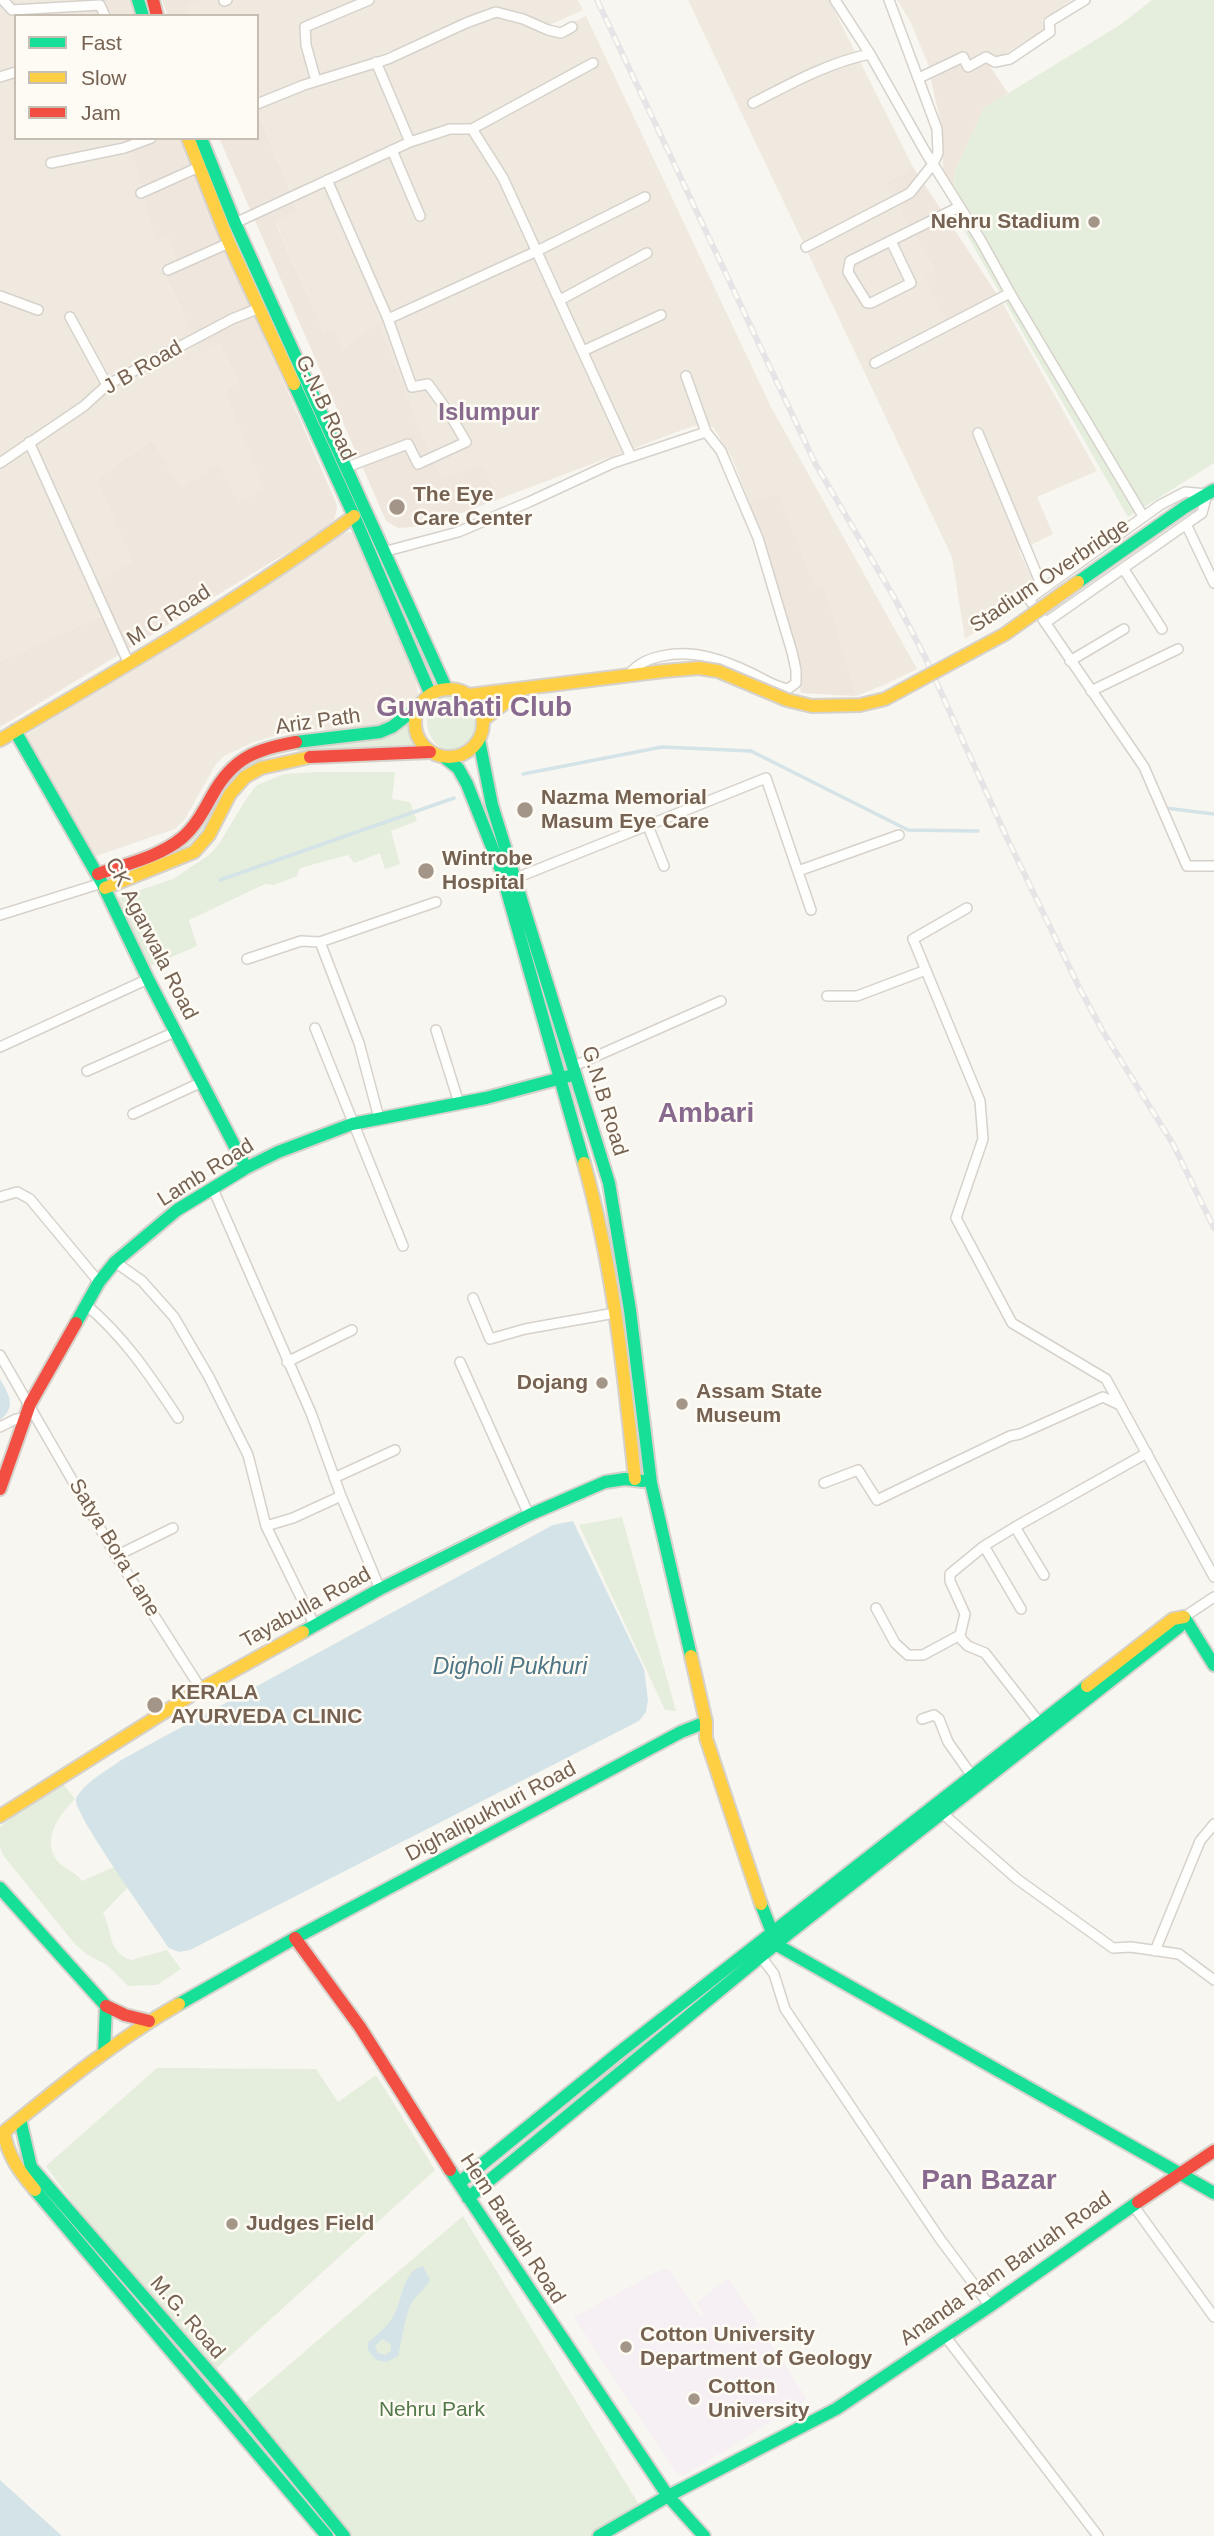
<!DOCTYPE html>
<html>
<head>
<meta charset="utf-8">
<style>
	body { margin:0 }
	#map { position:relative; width:1214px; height:2536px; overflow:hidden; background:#f8f6f0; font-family:Helvetica,sans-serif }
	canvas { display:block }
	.legend { position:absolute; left:14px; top:14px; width:245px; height:126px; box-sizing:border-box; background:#fefbf4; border:2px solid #c7beb3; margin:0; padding:9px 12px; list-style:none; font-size:21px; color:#756252 }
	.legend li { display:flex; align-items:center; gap:14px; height:35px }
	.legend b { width:35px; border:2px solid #c7beb3 }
</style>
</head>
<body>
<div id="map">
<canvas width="1214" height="2536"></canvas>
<ul class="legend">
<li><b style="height:9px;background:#16e098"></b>Fast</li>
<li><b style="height:9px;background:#ffcf43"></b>Slow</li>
<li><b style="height:9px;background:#f24e42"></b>Jam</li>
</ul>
</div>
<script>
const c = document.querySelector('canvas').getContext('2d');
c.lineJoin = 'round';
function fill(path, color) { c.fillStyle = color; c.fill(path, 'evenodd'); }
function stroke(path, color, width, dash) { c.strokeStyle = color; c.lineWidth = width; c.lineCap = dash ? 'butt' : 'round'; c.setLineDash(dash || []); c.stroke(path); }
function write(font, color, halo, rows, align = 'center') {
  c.font = font + ' Helvetica,sans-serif'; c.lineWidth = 5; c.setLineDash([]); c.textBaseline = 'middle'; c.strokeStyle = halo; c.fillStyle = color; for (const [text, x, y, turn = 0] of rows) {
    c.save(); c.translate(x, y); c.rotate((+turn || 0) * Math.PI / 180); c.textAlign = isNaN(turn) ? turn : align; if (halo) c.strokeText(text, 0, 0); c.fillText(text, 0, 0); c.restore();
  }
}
const residential = new Path2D(`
	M0,0h80l3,13 -8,3h-59v52l-16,6z
	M210,0h368l5,10 -33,15 -55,-15 -238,93v-87h-68l-5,-12z
	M688,0h141l84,167 -29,16 50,87 -10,5 78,27 95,169 -60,26 16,37 -34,17 15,31 1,5 -20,18 -50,34 -13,-82z
	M897,0h175l-30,20 3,9 -46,29 -10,-5 -20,9 -7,-9 -32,16 -20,-48z
	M586,16l185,391 146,262 -33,16 -28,11 -34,-111 -6,3 -38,-93 -29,7 -17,-44 -19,-31 -8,-2 -12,1 -194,73 -17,-33 -39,12 -10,-17 -54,-136 -37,24 -18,-17 -49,-111 23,-11 -41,-102 235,-91h10l54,13z
	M16,75v63h111l29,102 12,-3 11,31 -15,6 37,78 18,-8 20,38 -15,8 42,99 -28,13 -56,-14 -30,-48 -56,39 36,83 -29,53 -103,46v-581z
	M349,532h6l59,135 4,28 -4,9 -8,9 -28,13 -26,4h-58l-40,12 -30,14 -8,8 -31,55 -10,10 -82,28 -68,-121 316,-202z`);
const commercial = new Path2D(`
	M80,0h50l6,16h-61l7,-4z
	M162,0h48l-25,4 4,12h-21z
	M959,61l8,11 20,-10 21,31 -24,16 -29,62 -1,16 -11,-16 -1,-43 -12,-52z
	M257,109l41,101 -23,12 49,110 9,-2 9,19 37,-25 54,137 10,17 39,-13 17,34 -73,27 -28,2 -12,-7 -167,-383h38z
	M127,138h56l58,146 96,221 -1,8 -2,7 -18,15 -316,192v-66l103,-46 -15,-27 44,-26 -36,-83 56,-39 30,48 36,-23 20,37 27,-13 -41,-99 15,-8 -20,-38 -18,9 -37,-80 15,-5 -11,-31 -12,4z
	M913,167l89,135 -53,24 -25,-51 10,-5 -50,-87z
	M778,494l38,94 7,-3 33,111 -55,-3 -8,-49 -44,-142z`);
const education = new Path2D(`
	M664,2268l6,2 31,47 3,-2 -7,-13 31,-24 79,121 -123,77 -9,-4 -101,-155z`);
const green = new Path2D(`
	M1152,0h62v463l-86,54 -176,-308 3,-38 29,-63 136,-83z
	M447,694l17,5 13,27 -5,17c-27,27 -57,-14 -41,-40z
	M407,723l6,23 6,5h-127l-29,8 -25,15 -33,60 -10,10 -80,31c26,-12 60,-21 81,-41 25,-25 21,-56 57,-75 32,-18 70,-11 104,-17 18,-3 34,-11 50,-19z
	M319,772h76l-3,27 18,3 7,19 -26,10 9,33 -15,5 -5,-16 -26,10 -6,-8 -48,13 -3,8 -23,9 -9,-1 -76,36 8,26 -51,22 -32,-69 59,-20 36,-24 10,-11 27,-45 11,-14 27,-11z
	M622,1517l54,194 -11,-1 -86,-185z
	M60,1780l15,19c-16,16 -36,43 -15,65 7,6 16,8 22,17l32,-14 14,20 -25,26c10,18 4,39 28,47l36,-10 14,19 -24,16 -29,1 -21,-21 -21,-11 -12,-11 -71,-88 -3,-7v-21z
	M157,2068l159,1 22,33 38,-27 59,95 -227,206 -79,-97 -83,-113z
	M463,2216l178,292 -47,28h-254l-107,-123z`);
const water = new Path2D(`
	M0,1379c9,16 17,28 0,41z
	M573,1521l71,148 4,31 -2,12 -7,9 -449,229 -11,2 -10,-4c-12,-18 -98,-138 -93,-149 7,-16 32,-29 45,-39l432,-235z
	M423,2266l7,14c-5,10 -15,15 -20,26 -6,16 -8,34 -12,50l-11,6 -11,-2 -8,-10v-8c11,-8 20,-16 27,-29 8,-16 8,-42 28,-47zM382,2339l9,5v7l-6,4 -7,-2 -3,-7z
	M0,2480l62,56h-62z`);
const stream = new Path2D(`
	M523,774l139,-27 89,4 157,79 70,1
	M1165,808l49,6
	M220,880l234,-82`);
const street = new Path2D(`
	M3,0l9,10 88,-5 5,11
	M835,0l35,54
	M224,1l3,-1
	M376,62l34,80
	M0,77l16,-5
	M919,78l44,-21 5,10 18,-10 9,5 15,-3 40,-27 -1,-10 36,-22
	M316,81l-10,-36 -1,-18 64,-27
	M753,103c39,-20 74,-40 117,-49l56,99 54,86 30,54 -135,70
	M257,104l47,-19 84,-26 78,-36 30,-11 27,7 25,11 13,3 11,-6
	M472,129l121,-66
	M392,150l28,66
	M51,163l73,-15 27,-10
	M327,180l61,139 24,68 16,-3 21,29 17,29 -48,22 -10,-20 -61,23
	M141,193l58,-26
	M235,223l175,-81 40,-13h22l31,49 128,279
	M891,241l20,42 -40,20h-4l-19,-31 2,-11 109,-54
	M806,247l104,-54 23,-29 5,-11 -1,-24 -48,-129
	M168,270l61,-27
	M1010,293l133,223
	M0,296l38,14
	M560,300l87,-47
	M70,317l37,68
	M388,319l149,-68 108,-54
	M583,351l78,-36
	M978,433l65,156
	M29,442l100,222
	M0,463l84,-57 23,-21 125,-66 25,-10
	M1186,524l28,59
	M383,552l75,-20 71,-30 84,-39 93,-31
	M1123,568l39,61
	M1045,623l157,-110 5,-19 -22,-2 -25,13 -131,94 115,168 43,99h27
	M1070,661l54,-32
	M629,674c10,-11 19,-15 33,-18 32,-7 62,4 91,18 12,6 22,13 35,15l8,-6v-13l-4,-18 -34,-114 -37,-87 -15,-19 -20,-56
	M1091,691l87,-42
	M648,826l16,40
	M798,871l101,-36
	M516,878l250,-100 45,132
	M967,908l-54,31 67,162 3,38 -27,79 56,105 94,56 108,198
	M0,915l102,-32
	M320,942l116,-40
	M247,959l54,-18 19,1 39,101 20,75
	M827,996h30l69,-26
	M315,1028l88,218
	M436,1030l23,73
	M0,1047l148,-68
	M574,1066l147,-65
	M87,1071l90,-40
	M133,1114l69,-32
	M213,1189l98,224 30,83 39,93
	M0,1197l17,-5 13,7 69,83
	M115,1262l27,19 32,36 35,60 39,78 18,71 48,98
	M473,1298l17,41 35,-10 90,-16
	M85,1304c39,32 66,73 93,114
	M0,1355l116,201 85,133
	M287,1362l65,-32
	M460,1362l69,153
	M0,1427l16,-8 9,-1
	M334,1478l61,-28
	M824,1483l34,-13 19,30 133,-64 10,-2 83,-37 17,8
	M266,1526l27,-8 48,-22
	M1015,1527l29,48
	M984,1546l37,63
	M116,1556l57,-28
	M876,1608l19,35 13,12h15l37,-20
	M1184,1617l30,-20
	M922,1719l12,-4 5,4 9,23 24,34
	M1042,1726l-57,-73 -17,-7 -6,-6 -2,-5 5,-21 -15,-33v-7l34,-28 31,-19 132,-74
	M942,1813l75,66 96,69 18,-1 48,7 35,26
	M1155,1951l45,-110 14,-17
	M762,1958l12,16 11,35 155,230 50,67
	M1133,2205l81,112
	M945,2336l153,200`);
const fast = new Path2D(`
	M138,0l5,16
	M201,138l34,85 211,465
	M294,384l60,132 76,177
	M1185,507l29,-17
	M15,731l87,152 46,96 98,189
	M479,740l13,65 117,378 21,127 21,173 40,173
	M296,742l84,-10 12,-5 26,-20
	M444,757l14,11 9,16 34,86 83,293
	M76,1323l23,-41 16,-20 62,-52 69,-42 32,-16 74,-28 134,-26 83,-22
	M1184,1617l30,48
	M303,1632l77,-43 149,-74 76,-33 20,-3 18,2
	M0,1888l106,118 -2,47
	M761,1904l16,41 437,248
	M179,2004l116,-66 386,-206 25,-10
	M20,2119l11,48 199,229 114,140
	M450,2170l218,326 36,40
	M459,2183l157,-128 471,-369
	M35,2190l292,346
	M468,2198l320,-264 391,-307 5,-10
	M599,2536l69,-40 168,-87 154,-103 148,-104`);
const slow = new Path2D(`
	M188,138l41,105 65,141
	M415 723a34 34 0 1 1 68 0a34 34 0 1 1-68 0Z
	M469,695l195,-24
	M483,720l40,-31
	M0,740c120,-71 242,-141 354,-224
	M105,888l89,-36 15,-17 21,-41 15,-17 16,-9 49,-11
	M584,1163c29,103 40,210 51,316
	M691,1656l15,66v16l55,166
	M1087,1686l86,-67 11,-2
	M0,1816l201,-127 102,-57
	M35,2190c-15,-18 -28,-35 -31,-58 56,-46 112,-92 175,-128`);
const jam = new Path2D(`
	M153,0l4,16
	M310,757l120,-5
	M98,874c28,-10 61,-17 84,-36 14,-12 22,-28 31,-44 20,-36 43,-45 83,-52
	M0,1489l30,-85 46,-81
	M295,1938l65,89 90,143
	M106,2006l19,9 24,6
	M1138,2202l76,-51`);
const rail = new Path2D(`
	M597,0l219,465 78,132 31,60 82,181 73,151 22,41 71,114 41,84`);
const fastBridge = new Path2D(`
	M1078,582l107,-75`);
const slowBridge = new Path2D(`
	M664,671l35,-3 19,3 69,29 25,6 48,-1 25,-6 120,-65 73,-52`);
const markers = [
	[1094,222,7,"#a39689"],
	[397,507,9,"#a39689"],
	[525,810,9,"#a39689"],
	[426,871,9,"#a39689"],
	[602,1383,7,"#a39689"],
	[682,1404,7,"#a39689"],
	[155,1705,9,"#a39689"],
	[232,2224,7,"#a39689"],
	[626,2347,7,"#a39689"],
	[694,2399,7,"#a39689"]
];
const poiNames = [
	["Nehru Stadium",1080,222,"right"],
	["The Eye",413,495],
	["Care Center",413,519],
	["Nazma Memorial",541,798],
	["Masum Eye Care",541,822],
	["Wintrobe",442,859],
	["Hospital",442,883],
	["Dojang",588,1383,"right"],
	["Assam State",696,1392],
	["Museum",696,1416],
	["KERALA",171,1693],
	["AYURVEDA CLINIC",171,1717],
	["Judges Field",246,2224],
	["Cotton University",640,2335],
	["Department of Geology",640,2359],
	["Cotton",708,2387],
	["University",708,2411]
];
const streetNames = [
	["J B Road",143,368,-30],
	["G.N.B Road",325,408,65],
	["Stadium Overbridge",1050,576,-34],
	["M C Road",169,616,-33],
	["Ariz Path",318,722,-8],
	["CK Agarwala Road",151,939,63],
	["G.N.B Road",604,1101,73],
	["Lamb Road",206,1173,-32],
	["Satya Bora Lane",114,1548,59],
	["Tayabulla Road",306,1608,-29],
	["Dighalipukhuri Road",491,1812,-28],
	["Hem Baruah Road",512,2229,57],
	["Ananda Ram Baruah Road",1006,2269,-35],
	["M.G. Road",187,2318,49]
];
const parkNames = [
	["Nehru Park",432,2410]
];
const waterNames = [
	["Digholi Pukhuri",510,1668]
];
const quarterNames = [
	["Islumpur",489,413]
];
const districtNames = [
	["Guwahati Club",474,708],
	["Ambari",706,1114],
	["Pan Bazar",989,2181]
];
fill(residential, '#f0e9df');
fill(commercial, '#efe7de');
fill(education, '#f6eff4');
fill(green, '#e5eedc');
fill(water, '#d3e3e7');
stroke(stream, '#d3e3e7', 3.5);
stroke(street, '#d6d2cb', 12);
stroke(fast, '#d6d2cb', 16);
stroke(slow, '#d6d2cb', 16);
stroke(jam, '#d6d2cb', 16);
stroke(street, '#fefefd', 9);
stroke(fast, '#16e098', 12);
stroke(slow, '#ffcf43', 12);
stroke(jam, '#f24e42', 12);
stroke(rail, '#e6e4e6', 6);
stroke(rail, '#fefbf4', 3.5, [10]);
stroke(fastBridge, '#d6d2cb', 16, []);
stroke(slowBridge, '#d6d2cb', 16, []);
stroke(fastBridge, '#16e098', 12);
stroke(slowBridge, '#ffcf43', 12);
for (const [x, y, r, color] of markers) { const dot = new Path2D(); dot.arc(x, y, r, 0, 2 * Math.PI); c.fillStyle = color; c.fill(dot); stroke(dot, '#fefbf4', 2.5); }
write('bold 21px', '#756252', '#fefbf4', poiNames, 'left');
write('21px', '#756252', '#fefbf4', streetNames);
write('21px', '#53794b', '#fefbf4', parkNames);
write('italic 23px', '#4d7585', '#fefbf4', waterNames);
write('bold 24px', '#886a8f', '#fefbf4', quarterNames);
write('bold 28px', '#886a8f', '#fefbf4', districtNames);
</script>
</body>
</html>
